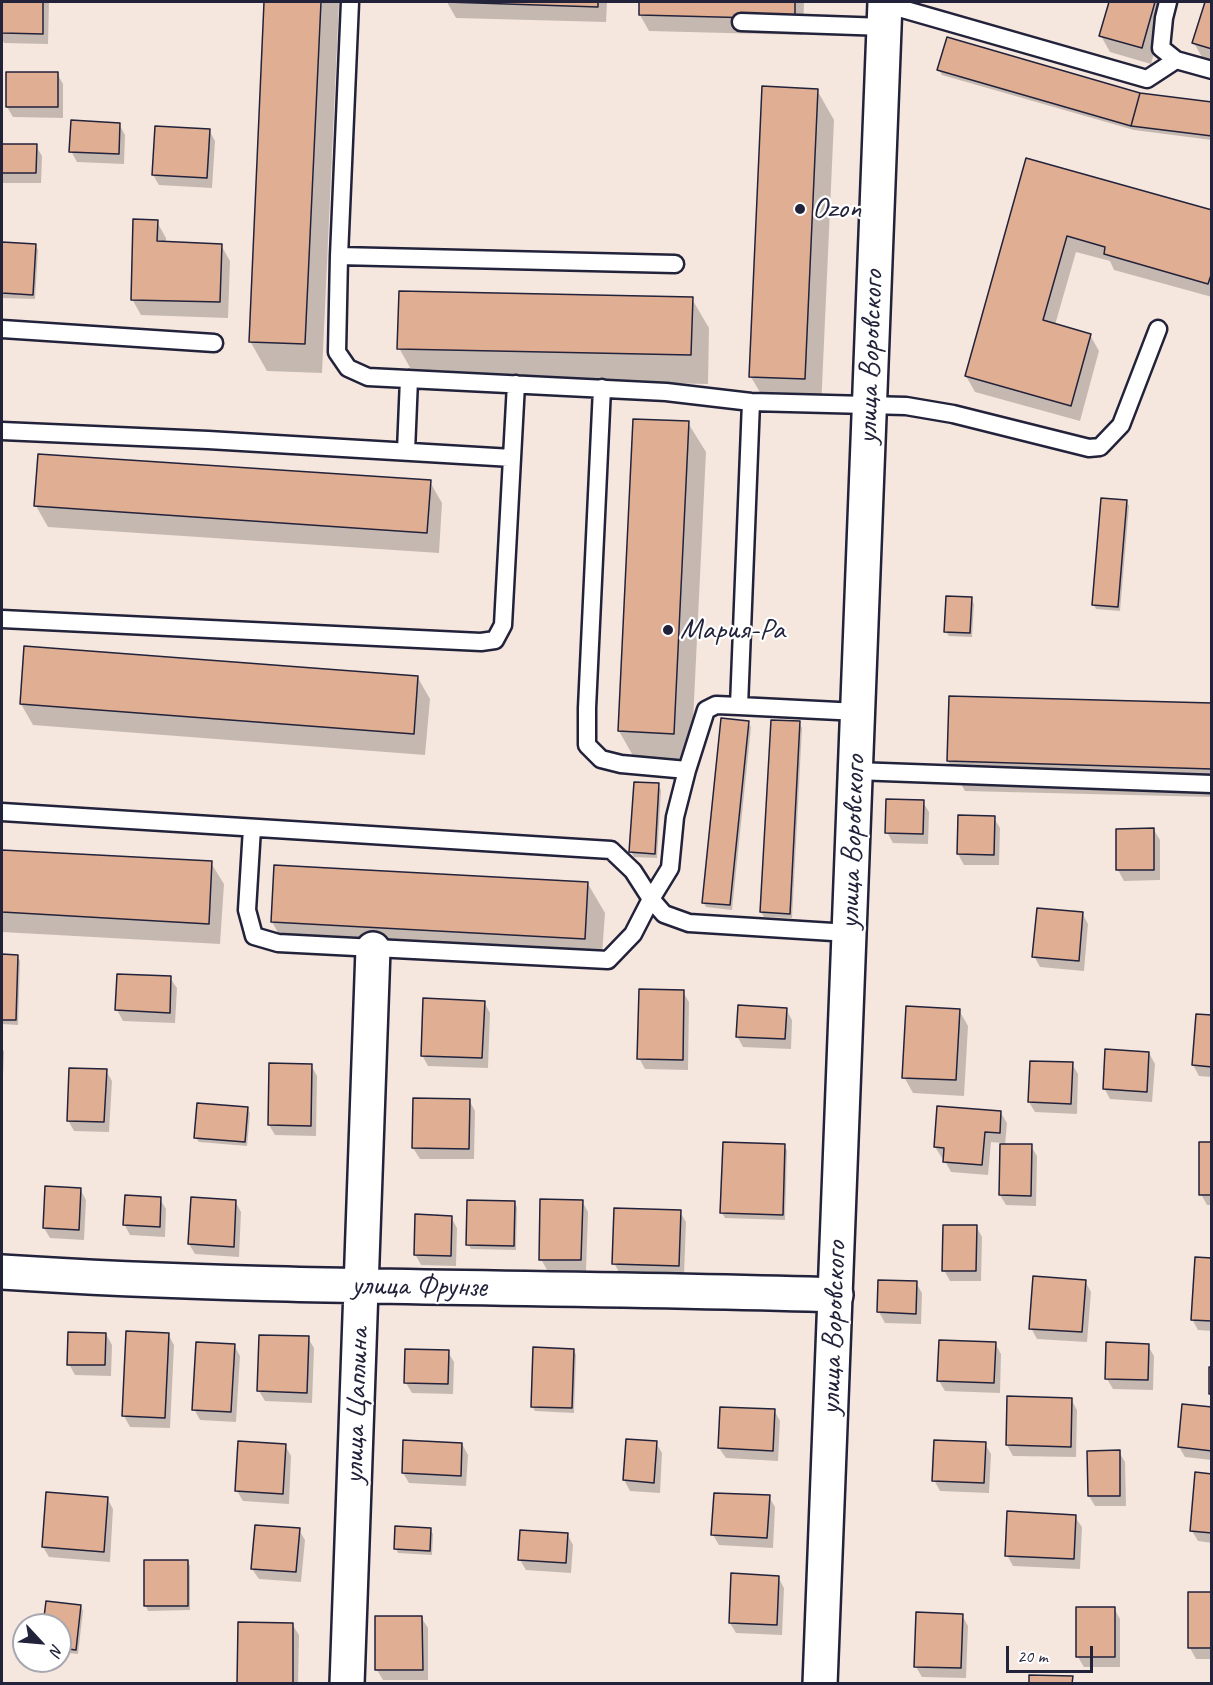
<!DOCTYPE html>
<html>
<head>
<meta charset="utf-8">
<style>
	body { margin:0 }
	#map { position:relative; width:1213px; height:1685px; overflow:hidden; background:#f6e7de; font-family:Caveat,sans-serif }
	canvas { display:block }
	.frame { position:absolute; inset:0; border:3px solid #22223b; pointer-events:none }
	.north { position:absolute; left:12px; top:1613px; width:60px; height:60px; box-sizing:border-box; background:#fff; border:2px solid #a7a7b1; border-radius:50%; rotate:116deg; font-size:16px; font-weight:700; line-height:24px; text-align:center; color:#22223b }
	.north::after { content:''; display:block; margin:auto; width:21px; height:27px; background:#22223b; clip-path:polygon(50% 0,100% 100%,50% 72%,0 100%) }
	.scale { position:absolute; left:1006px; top:1646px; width:87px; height:27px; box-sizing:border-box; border:3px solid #22223b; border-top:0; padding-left:8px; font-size:18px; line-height:21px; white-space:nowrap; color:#22223b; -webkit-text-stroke:4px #fff; paint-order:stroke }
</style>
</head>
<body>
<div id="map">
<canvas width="1213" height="1685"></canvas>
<div class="frame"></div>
<div class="north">N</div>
<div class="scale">20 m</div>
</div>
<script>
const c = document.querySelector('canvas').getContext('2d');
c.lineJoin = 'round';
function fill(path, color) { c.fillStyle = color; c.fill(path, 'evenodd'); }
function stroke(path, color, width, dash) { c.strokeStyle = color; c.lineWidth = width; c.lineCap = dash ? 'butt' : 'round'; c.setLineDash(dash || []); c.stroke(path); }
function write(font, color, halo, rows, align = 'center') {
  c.font = font + ' Caveat,sans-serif'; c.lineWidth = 4.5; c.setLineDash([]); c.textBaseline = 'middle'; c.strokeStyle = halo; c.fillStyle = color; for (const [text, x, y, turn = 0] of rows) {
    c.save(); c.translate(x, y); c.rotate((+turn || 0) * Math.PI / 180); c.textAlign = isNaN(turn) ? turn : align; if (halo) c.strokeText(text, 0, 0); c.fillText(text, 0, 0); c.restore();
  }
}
const shadow = new Path2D(`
	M2,2h47l-1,42 -44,-1 -2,-4z
	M266,2h73l-17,371 -55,-2 -17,-30z
	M447,2h160l-1,20 -150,-4z
	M640,2h164l-1,33 -154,-4 -9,-16z
	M1110,2h58l-17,62 -41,-12 -9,-16z
	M1206,2h6v59l-9,-2 -9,-16z
	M939,70l273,34v36l-78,-10 -192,-55z
	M57,73l6,11v34l-50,-1 -6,-10z
	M817,90l17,30 -13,289 -53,-3 -17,-29z
	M119,124l6,11 -1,29 -47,-2 -6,-11z
	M209,130l6,11 -3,47 -53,-3 -6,-10z
	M2,145l34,1 6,10 -1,27h-39z
	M1027,160l185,52v85l-98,-27 -4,-9 -34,-9 -21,73 35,10 9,16 -19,70 -105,-29 -9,-16z
	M157,222l9,16v5l55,2 9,16 -2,57 -87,-3 -9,-16z
	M2,243l33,2 3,5 -3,49 -33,-1z
	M692,299l17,29 -1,56 -292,-6 -17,-30z
	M688,423l18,29 -15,311 -55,-2 -17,-30z
	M430,482l12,21 -3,50 -391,-26 -12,-21z
	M1126,501l3,5 -9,105 -24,-2 -3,-5z
	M971,599l3,5 -2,33 -23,-1 -3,-4z
	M418,678l12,21 -5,56 -392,-30 -12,-21z
	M950,697l262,8v92l-247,-6 -17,-30z
	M748,722l3,5 -19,183 -26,-3 -3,-5z
	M799,723l3,5 -10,190 -28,-1 -3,-5z
	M658,785l3,5 -4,68 -23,-1 -3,-5z
	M923,802l6,10 -1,32 -35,-1 -6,-11z
	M959,817l35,1 6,10 -1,37h-35l-6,-11z
	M1118,830h36l6,10v40l-36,1 -6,-11z
	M2,851l209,12 13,21 -4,60 -218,-12z
	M588,884l17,29 -4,55 -312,-16 -17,-30z
	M1082,913l6,11 -4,47 -44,-4 -6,-11z
	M2,955l15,1 3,5 -2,64 -16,-1z
	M170,978l7,10 -2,35 -52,-2 -6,-11z
	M683,992l6,10 -1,68 -43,-1 -6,-11z
	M484,1002l6,11 -2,55 -60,-2 -6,-11z
	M786,1009l6,11 -1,29 -48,-2 -6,-11z
	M959,1010l9,16 -4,70 -51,-3 -9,-16z
	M1212,1017v60l-13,-1 -6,-11z
	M2,1047l2,5 -2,48z
	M1149,1053l6,11 -3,38 -42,-3 -6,-11z
	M1072,1064l6,10 -1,40 -42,-2 -6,-10z
	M311,1065l6,11 -1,60 -41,-1 -6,-10z
	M106,1071l6,10 -3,51 -35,-1 -6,-11z
	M414,1099l55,1 6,11 -1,48h-54l-7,-11z
	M247,1108l3,5 -3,33 -48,-4 -3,-4z
	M1001,1113l6,10 -2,22 26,1 6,10 -1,50 -30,-1 -6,-10 2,-52 -11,-1 -3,33 -37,-3 -6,-11v-3h-3l-7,-11z
	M1212,1143v62h-5l-6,-11z
	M784,1146l3,4 -2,70 -60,-2 -3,-5z
	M80,1189l6,11 -2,40 -34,-2 -6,-10z
	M160,1199l6,10 -1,28 -35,-2 -6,-11z
	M235,1201l6,11 -2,45 -44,-3 -6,-10z
	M582,1201l6,11 -2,59 -39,-1 -6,-11z
	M514,1202l3,5 -1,43 -45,-1 -3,-5z
	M680,1212l6,10 -2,54 -64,-2 -6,-11z
	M451,1217l6,11 -1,38 -35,-1 -6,-11z
	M976,1226l6,11 -1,44h-31l-6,-11z
	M1212,1260v71l-14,-1 -6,-11z
	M1085,1281l6,11 -4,50 -50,-3 -6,-11z
	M916,1283l6,10 -1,31 -36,-1 -6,-11z
	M106,1334l6,11 -1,31 -36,-1 -6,-11z
	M168,1334l6,11 -4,83 -40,-1 -6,-11z
	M308,1338l6,10 -2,55 -47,-2 -6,-10z
	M995,1343l6,11 -1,39 -55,-2 -6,-10z
	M234,1345l6,11 -4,66 -36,-2 -6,-11z
	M1148,1346l6,10 -1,34 -40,-1 -6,-10z
	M574,1350l2,5 -2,58 -39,-2 -3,-5z
	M448,1352l6,10 -1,32 -41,-1 -6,-10z
	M1008,1398l63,1 6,11 -1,47 -63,-1 -6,-11z
	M1212,1408v52l-27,-3 -6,-10z
	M774,1410l6,11 -2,40 -52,-3 -7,-10z
	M656,1443l6,10 -2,40 -30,-2 -6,-11z
	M462,1444l6,11 -2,31 -57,-3 -6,-10z
	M985,1444l6,10 -2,39 -49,-2 -6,-11z
	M285,1445l6,11 -2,48 -46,-3 -6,-10z
	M1119,1452l6,10 1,44h-31l-6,-10z
	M1212,1475v68l-14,-2 -6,-10z
	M769,1497l6,10 -2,41 -54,-3 -6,-10z
	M107,1498l6,11 -3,53 -61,-5 -6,-10z
	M1075,1517l7,10 -2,42 -67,-3 -6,-11z
	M430,1529l3,5 -1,21 -34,-2 -2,-4z
	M299,1530l6,10 -4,42 -42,-3 -7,-10z
	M567,1534l6,11 -2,28 -45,-3 -6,-10z
	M187,1561l3,5v44l-42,1 -2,-5z
	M778,1577l6,11 -2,47 -46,-2 -6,-10z
	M1190,1594h22v65h-16l-6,-11z
	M81,1606l2,5 -5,43 -18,-2v-27h-15z
	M1114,1608l6,11v48h-36l-6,-10z
	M962,1615l6,11 -2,52 -44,-1 -6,-10z
	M421,1617l7,11v52h-45l-6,-10z
	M292,1624l7,11 -1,49h-60z`);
const building = new Path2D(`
	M2,2h41v32l-41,-1z
	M264,2h57l-16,342 -56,-2z
	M446,2h152v5z
	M639,2h156v17l-156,-4z
	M1109,2h46l-13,46 -43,-12z
	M1205,2h7v47l-20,-6z
	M947,37l193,56 -9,33 -194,-56z
	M6,72h52v35h-52z
	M762,86l56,3 -13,290 -56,-2z
	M1140,93l72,9v34l-81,-10z
	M71,120l49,3 -1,31 -50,-2z
	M155,126l55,3 -3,49 -55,-3z
	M2,144h35l-1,29h-34z
	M1026,158l186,52v62l-4,12 -104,-30 1,-7 -38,-11 -24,84 48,14 -20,72 -106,-30z
	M133,219l25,1 -1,21 65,3 -2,58 -89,-2z
	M2,242l34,2 -3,51 -31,-2z
	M399,291l294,6 -2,58 -294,-6z
	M633,419l56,2 -15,313 -56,-3z
	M38,454l393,26 -4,53 -393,-27z
	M1101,498l26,2 -9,107 -26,-2z
	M946,596l26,1 -2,36 -26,-1z
	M24,646l394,30 -4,58 -394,-30z
	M949,696l263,7v66l-265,-8z
	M721,718l28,3 -19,184 -28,-2z
	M771,720l29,1 -10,193 -30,-2z
	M634,782l25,1 -4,71 -26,-2z
	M886,799l38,1 -1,34 -38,-1z
	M958,815l37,1 -1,39 -37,-1z
	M1154,828v42h-38v-41z
	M2,850l210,11 -3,63 -207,-12z
	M274,865l314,17 -3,57 -314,-17z
	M1037,908l46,4 -4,49 -47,-4z
	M2,954l16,1 -2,65h-14z
	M117,974l54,2 -1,37 -55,-3z
	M639,989l45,1 -1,70 -46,-1z
	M423,998l62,3 -3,57 -61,-2z
	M738,1005l49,3 -2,31 -49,-2z
	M906,1006l54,3 -4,71 -54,-2z
	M1196,1014l16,1v52l-20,-2z
	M1105,1049l44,3 -2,40 -44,-3z
	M1030,1061l43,1 -2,42 -43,-2z
	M269,1063l43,1 -1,62 -43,-1z
	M69,1068l38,1 -3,53 -37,-1z
	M413,1098l57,1 -1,50 -57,-1z
	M197,1103l51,4 -3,35 -51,-4z
	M937,1106l64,5 -1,22 -15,-1 -3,33 -39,-3 1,-14 -10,-1z
	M723,1142l62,2 -2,71 -63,-2z
	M1199,1142h13v53h-13z
	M1000,1144h32l-1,52 -32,-1z
	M45,1186l36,2 -2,42 -36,-2z
	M125,1195l36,2 -1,30 -37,-2z
	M191,1197l45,3 -2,47 -46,-3z
	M540,1199l43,1 -2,60h-42z
	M467,1200l48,1 -1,45 -48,-1z
	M614,1208l67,2 -2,56 -67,-2z
	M415,1214l37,2 -1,40 -37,-1z
	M943,1225h34l-1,46h-34z
	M1195,1257l17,1v63l-21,-1z
	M1033,1276l53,4 -4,52 -53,-3z
	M878,1280l39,1 -1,33 -39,-2z
	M126,1331l43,2 -4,85 -43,-2z
	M68,1332l38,1 -1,32h-38z
	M259,1335l50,1 -2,57 -50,-2z
	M939,1340l57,2 -2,41 -57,-2z
	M196,1342l39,2 -4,68 -39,-2z
	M1106,1342l43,2 -1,36 -43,-1z
	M533,1347l41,2 -2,59 -41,-1z
	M405,1349l44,1 -1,34 -44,-1z
	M1209,1367h3v27h-3z
	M1007,1396l65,2 -1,49 -65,-2z
	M1182,1404l30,3v44l-34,-4z
	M720,1407l55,2 -2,42 -55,-3z
	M626,1439l31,2 -3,42 -31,-3z
	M403,1440l59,3 -1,33 -59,-3z
	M934,1440l52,2 -2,41 -52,-2z
	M238,1441l48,3 -3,50 -48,-3z
	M1120,1450v46h-32l-1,-45z
	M1195,1472l17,2v59l-22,-2z
	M46,1492l62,5 -4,55 -62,-5z
	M714,1493l56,2 -3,43 -56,-3z
	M1007,1511l69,4 -2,44 -69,-3z
	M255,1525l45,3 -4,44 -45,-3z
	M395,1526l36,2 -1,23 -36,-2z
	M520,1530l48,3 -2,30 -48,-3z
	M144,1560h44v46h-44z
	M731,1573l48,3 -2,49 -48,-2z
	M1188,1592h24v56h-24z
	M46,1601l35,4 -5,45 -16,-2v-23h-17z
	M1076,1607h39v50h-39z
	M916,1612l47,2 -2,54 -47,-1z
	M375,1616h47l1,54h-48z
	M238,1622l55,1v61h-56z
	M1029,1675l44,1 -1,8h-43z`);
const service = new Path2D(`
	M350,2l-11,254 336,8
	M1168,2l-4,16 -3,30 15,12 36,10
	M885,4l262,75 29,-19
	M741,22l144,5
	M339,256l-2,96 11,16 20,9 298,15 85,10 155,4 47,8 136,34 11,-1 21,-22 37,-96
	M2,329l212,14
	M602,388l-15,320v37l14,14 20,5 66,6
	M751,402l-12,304 119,6
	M2,431l206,9 304,18 -9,167 -8,15 -14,2 -479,-23
	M406,451l3,-72
	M512,458l4,-74
	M855,771l357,13
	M2,812l609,38 22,21 18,28 13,15 25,9 160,10
	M252,828l-5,82 7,26 24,7 330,17 25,-26 18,-35 19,-31 5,-51 12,-47 19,-60 10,-5 23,1`);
const minor = new Path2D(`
	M2,1272c277,18 556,14 834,23
	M347,1684l26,-735`);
const secondary = new Path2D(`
	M820,1684l65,-1682`);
const markers = [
	[800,209,6,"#22223b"],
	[668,630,6,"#22223b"]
];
const poiNames = [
	["Ozon",812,209],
	["Мария-Ра",680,630]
];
const streetNames = [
	["улица Воровского",871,357,-88],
	["улица Воровского",853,842,-88],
	["улица Фрунзе",419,1287,1],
	["улица Воровского",834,1328,-88],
	["улица Цаплина",357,1406,-88]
];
fill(shadow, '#0003');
fill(building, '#e0ae92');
stroke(building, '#22223b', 1.5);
stroke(service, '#22223b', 21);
stroke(minor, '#22223b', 38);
stroke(secondary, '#22223b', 38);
stroke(service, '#fff', 16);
stroke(minor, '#fff', 33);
stroke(secondary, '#fff', 33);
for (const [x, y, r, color] of markers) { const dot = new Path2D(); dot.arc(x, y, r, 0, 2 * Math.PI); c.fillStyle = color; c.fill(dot); stroke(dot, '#fff', 2); }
write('30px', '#22223b', '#fff', poiNames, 'left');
write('30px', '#22223b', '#fff', streetNames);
</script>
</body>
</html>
